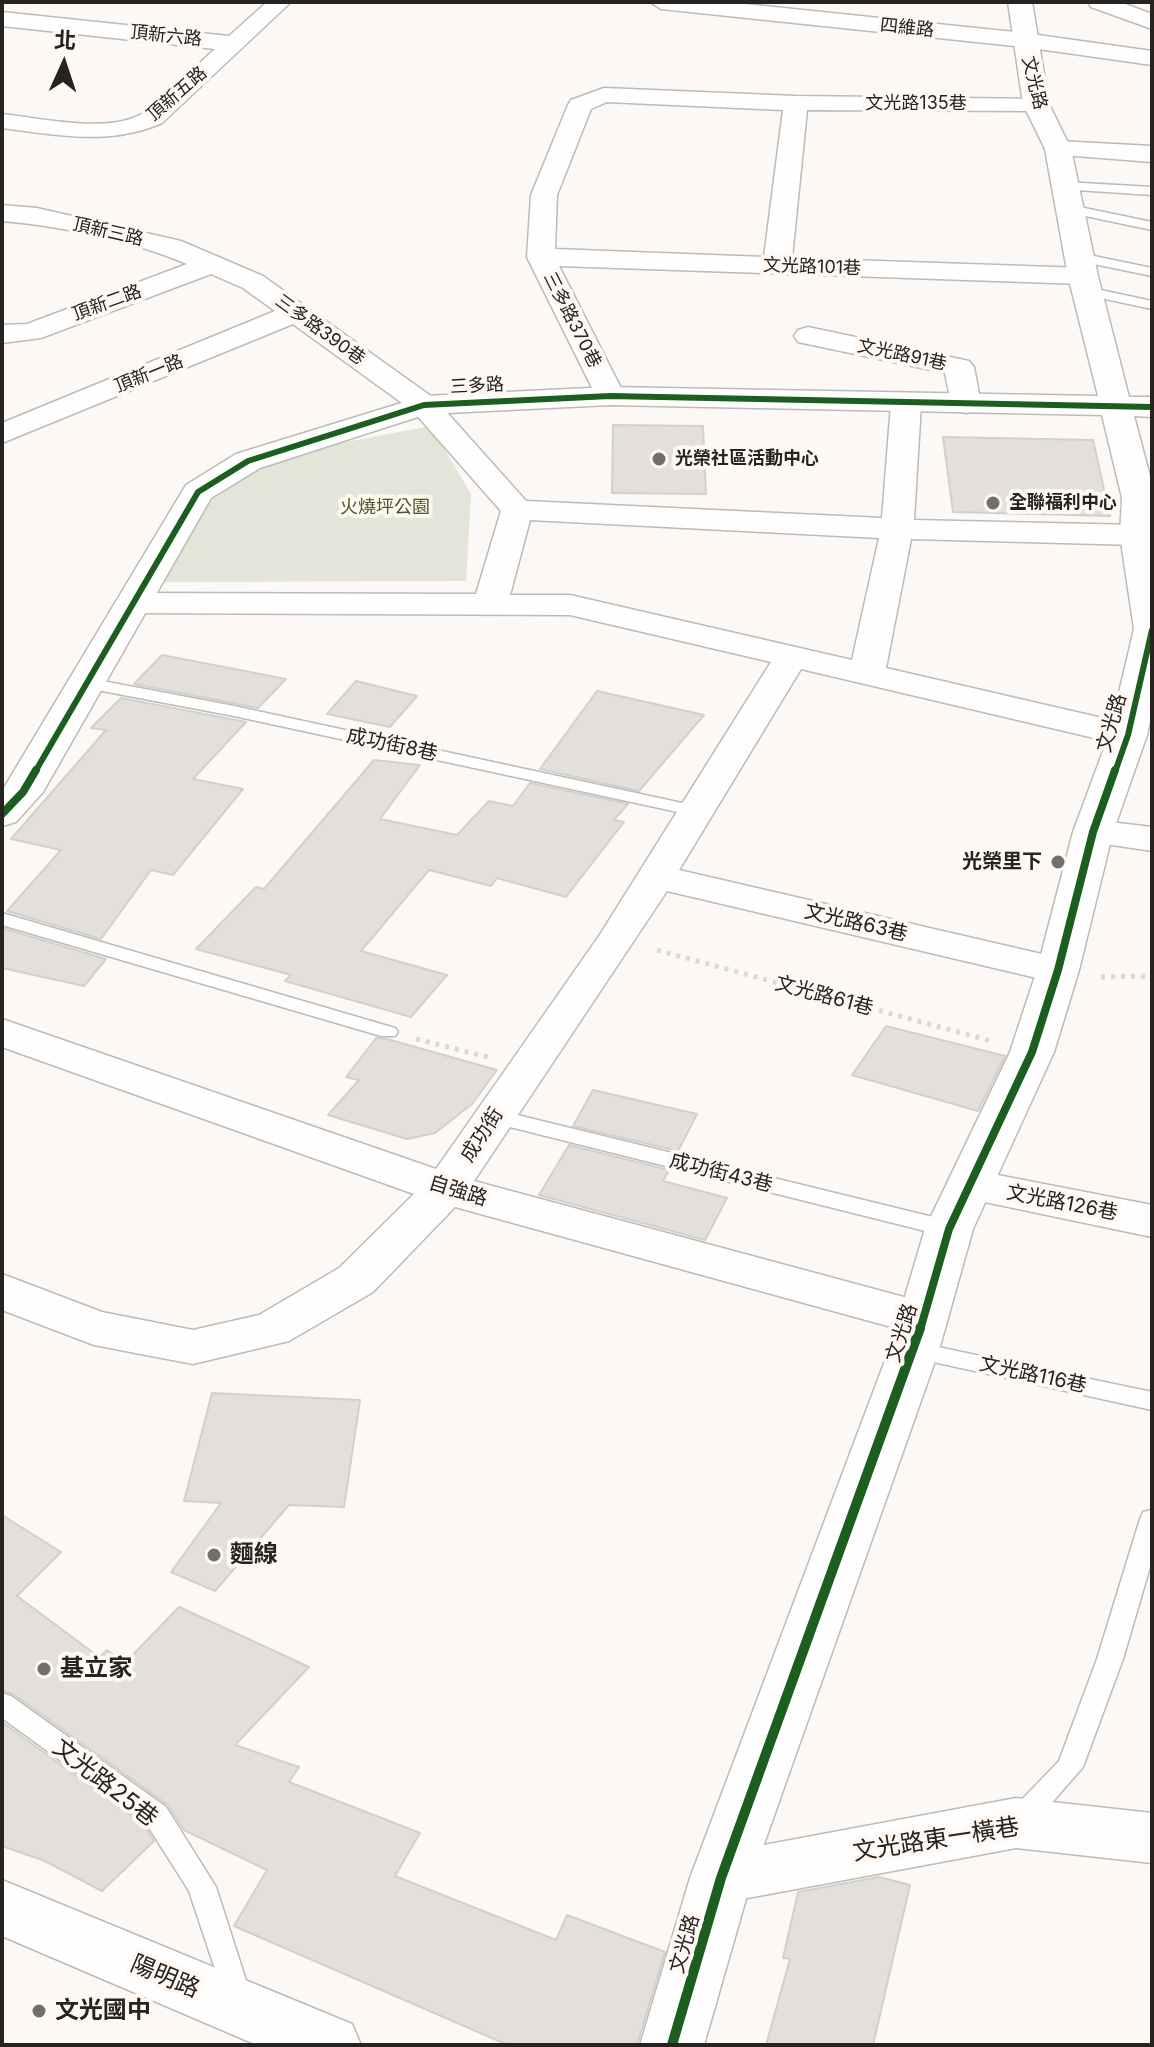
<!DOCTYPE html>
<html>
<head>
<meta charset="utf-8">
<style>
	body { margin:0 }
	#map { position:relative; width:1154px; height:2047px; overflow:hidden; background:#fcf8f5; font-family:Inter,"Noto Sans TC",sans-serif }
	canvas { display:block }
	.frame { position:absolute; inset:0; border:4px solid #262321; pointer-events:none }
	.north { position:absolute; left:24px; top:24px; width:80px; height:80px; -webkit-text-stroke:6px #fff7f2; paint-order:stroke; rotate:3deg; font-size:22px; font-weight:700; line-height:32px; text-align:center; color:#262321 }
	.north::after { content:''; display:block; margin:auto; width:28px; height:36px; background:#262321; clip-path:polygon(50% 0,100% 100%,50% 72%,0 100%) }
</style>
</head>
<body>
<div id="map">
<canvas width="1154" height="2047"></canvas>
<div class="frame"></div>
<div class="north">北</div>
</div>
<script>
const c = document.querySelector('canvas').getContext('2d');
c.lineJoin = 'round';
function fill(path, color) { c.fillStyle = color; c.fill(path, 'evenodd'); }
function stroke(path, color, width, dash) { c.strokeStyle = color; c.lineWidth = width; c.lineCap = dash ? 'butt' : 'round'; c.setLineDash(dash || []); c.stroke(path); }
function write(font, color, halo, rows, align = 'center') {
  c.font = font + ' Inter,"Noto Sans TC",sans-serif'; c.lineWidth = 8; c.setLineDash([]); c.textBaseline = 'middle'; c.strokeStyle = halo; c.fillStyle = color; for (const [text, x, y, turn = 0] of rows) {
    c.save(); c.translate(x, y); c.rotate((+turn || 0) * Math.PI / 180); c.textAlign = isNaN(turn) ? turn : align; if (halo) c.strokeText(text, 0, 0); c.fillText(text, 0, 0); c.restore();
  }
}
const green = new Path2D(`
	M431,426l40,68 -5,87 -305,1 46,-82 75,-46z`);
const building = new Path2D(`
	M613,425l90,1 3,68 -94,-1z
	M943,437l150,3 17,76 -157,-4z
	M162,655l124,24 -28,29 -124,-24z
	M356,681l61,15 -27,31 -63,-13z
	M597,691l107,24 -65,76 -99,-22z
	M121,698l125,24 -53,57 50,10 -70,86 -22,-5 -50,69 -94,-28 54,-61 -50,-11 95,-109 -15,-2z
	M374,760l46,5 -40,54 77,16 32,-34 24,5 17,-23 98,21 -14,16 10,2 -58,75 -69,-19 -6,8 -62,-16 -68,81 86,24 -36,42 -126,-36 6,-6 -95,-26 60,-62 8,2z
	M2,928l104,31 -22,27 -82,-18z
	M886,1026l119,30 -27,55 -126,-36z
	M376,1038l11,1 110,31 -25,34 -37,29 -28,6 -79,-24 31,-35 -13,-3z
	M593,1090l104,24 -19,37 -105,-25z
	M569,1145l100,25 -6,11 64,17 -22,42 -166,-45z
	M212,1393l148,7 -16,107 -55,-2 -74,86 -44,-19 50,-69 -37,-2z
	M2,1515l59,37 -44,44 82,61 8,-7 18,13 54,-56 130,60 -74,78 64,22 -10,15 131,51 -25,43 161,64 11,-25 98,37 -28,93h-129l-274,-119 33,-56 -83,-40 -16,-25 -155,-111 -11,-4z
	M2,1722l142,103 10,16 -52,50 -57,-30 -43,-15z
	M879,1877l31,8 -37,160h-107l24,-86 -7,-1 15,-66z`);
const path = new Path2D(`
	M657,950l334,91
	M1101,977l51,-1
	M416,1039l72,18`);
const lane = new Path2D(`
	M1065,182l87,5v8l-91,-6v-6z
	M1070,205l82,17v8l-86,-18v-6z
	M1079,253l73,15v8l-78,-16 -2,-3z
	M1087,287l65,14v8l-70,-15 -2,-3z
	M87,678l147,28 462,100 9,5 -9,5 -462,-100 -153,-29 -2,-4 2,-4z
	M2,913l393,115 3,4 -3,4h-14l-379,-111z
	M493,1109l456,112 8,3 3,5 -3,5 -8,3 -463,-116 -3,-5z
	M914,1342l238,50v18l-246,-54 -3,-6 3,-6z
	M1152,1510v50l-29,99 -40,108 -54,62 -10,4 -10,-4 -4,-8 4,-8 50,-52 38,-102 43,-140 3,-7z
	M2,1693l9,3 155,111 50,80 36,112 -4,9 -10,4 -10,-4 -39,-117 -43,-68 -144,-105z`);
const street = new Path2D(`
	M267,2h24l-129,121c-53,23 -105,12 -160,5v-14c39,4 108,21 143,-2 25,-16 47,-43 70,-63l-213,-23v-14l227,24z
	M650,2h76l298,31 128,18v14l-128,-18 -363,-38z
	M1088,2h32l32,12v15l-61,-22z
	M604,88l192,8 249,3 3,5 -3,5 -9,2 -229,-1 -15,148 291,10 10,2 4,6 -4,6 -10,2 -524,-18 66,130 -4,6 -11,3 -11,-3 -72,-145 4,-62 37,-90 3,-5zM607,102l176,8 -19,147 -209,-8 2,-54 34,-86z
	M1058,141l94,5v16l-103,-8 -4,-5 4,-5z
	M2,205l35,3 144,33 82,35 172,123 91,102 356,17 9,-114 4,-6 11,-3 11,3 4,6 -7,116 223,5 12,3 3,9 -3,5 -12,3 -226,-6 -25,129 255,59 5,8 -5,8 -13,3 -327,-77 -122,201 393,91 6,9 -6,9 -14,4 -391,-92 -193,290 467,126 7,12 -7,12 -17,5 -469,-129 -82,85 -84,49 -96,23 -99,-19 -92,-35v-36l100,38 91,18 66,-15 80,-47 75,-74 -412,-147v-28l434,150 163,-233 172,-274 -201,-47 -436,-2 -12,-3 -5,-7 5,-7 12,-3 342,1 25,-83 -88,-100 -120,-87 -291,119v-20l273,-112 -32,-23 -32,-14 -170,64 -39,5v-18l25,-1 160,-60c-54,-23 -126,-38 -185,-43zM530,520l349,18 -27,122 -282,-65h-60z
	M808,327l161,34 5,6 7,37 -4,6 -11,3 -11,-3 -4,-6 -6,-31 -147,-31 -4,-6 4,-6z
	M1093,820l59,7v24l-73,-11 -5,-8 5,-8z
	M972,1170l180,35v32l-196,-41 -7,-11 7,-11z
	M1016,1798l136,15v50l-136,-15 -295,55 -21,-7 -8,-18 8,-18 21,-7z`);
const secondary = new Path2D(`
	M1008,2h24l17,102 22,45 27,127 31,121h23v20l-18,-1 18,68v229l-5,22 -34,97 -34,138 -25,82 -81,177 -34,121 -187,528 -48,167h-64l50,-167 199,-528 36,-121 85,-177 27,-82 36,-138 36,-97 25,-106 -14,-94 2,-37 -20,-83 -492,-10 -183,9 -167,54 -49,30 -168,294 -27,30 -14,4v-35l184,-306 50,-31 188,-58 186,-9 488,9 -30,-120 -23,-127 -22,-45z
	M2,1880l350,144 9,21h-104l-255,-109z`);
const cyclewayFar2 = new Path2D(`
	M35,772l163,-280 50,-31 176,-56 186,-9 542,11
	M1115,772l13,-37 24,-105`);
const cyclewayFar1 = new Path2D(`
	M2,814l21,-22 13,-22
	M920,1330l29,-101 83,-177 26,-82 35,-138 22,-62`);
const cycleway = new Path2D(`
	M672,2045l49,-167 199,-550`);
const markers = [
	[659,459,8,"#716e6b"],
	[993,503,8,"#716e6b"],
	[1058,862,8,"#716e6b"],
	[214,1555,8,"#716e6b"],
	[44,1669,8,"#716e6b"],
	[39,2011,8,"#716e6b"]
];
const farStreetnames = [
	["四維路",907,28,6],
	["頂新六路",166,36,6],
	["文光路",1034,83,76],
	["頂新五路",177,94,-41],
	["文光路135巷",916,104],
	["頂新三路",108,232,13],
	["文光路101巷",812,267,2],
	["頂新二路",107,303,-20],
	["三多路370巷",572,320,63],
	["三多路390巷",320,330,36],
	["文光路91巷",902,355,12],
	["頂新一路",149,374,-22],
	["三多路",477,386,-3]
];
const farPoinames = [
	["光榮社區活動中心",675,459],
	["全聯福利中心",1009,503]
];
const farParknames = [
	["火燒坪公園",385,508]
];
const streetNames = [
	["文光路",1112,723,-74],
	["成功街8巷",392,745,12],
	["文光路63巷",856,923,13],
	["文光路61巷",824,996,15],
	["成功街",482,1135,-57],
	["成功街43巷",721,1173,14],
	["自強路",458,1191,17],
	["文光路126巷",1062,1203,11],
	["文光路",902,1333,-72],
	["文光路116巷",1033,1375,12],
	["文光路",685,1944,-74]
];
const poiNames = [
	["光榮里下",1042,862]
];
const nearPoinames = [
	["麵線",230,1555],
	["基立家",60,1669],
	["文光國中",55,2011]
];
const nearStreetnames = [
	["文光路25巷",105,1783,38],
	["文光路東一橫巷",936,1840,-9],
	["陽明路",165,1977,23]
];
fill(green, '#e3e5d8');
fill(building, '#e3e0dc');
stroke(building, '#d2cfcd', 2);
stroke(lane, '#bdbab8', 3);
stroke(street, '#bdbab8', 3);
stroke(secondary, '#bdbab8', 3);
stroke(path, '#dbd9d8', 5, [4, 6]);
fill(lane, '#fffefe');
fill(street, '#fffefe');
fill(secondary, '#fffefe');
stroke(cyclewayFar2, '#1b5e20', 6);
stroke(cyclewayFar1, '#1b5e20', 8);
stroke(cycleway, '#1b5e20', 10);
for (const [x, y, r, color] of markers) { const dot = new Path2D(); dot.arc(x, y, r, 0, 2 * Math.PI); c.fillStyle = color; c.fill(dot); stroke(dot, '#fff7f2', 3); }
write('18px', '#262321', '#fff7f2', farStreetnames);
write('bold 18px', '#262321', '#fff7f2', farPoinames, 'left');
write('18px', '#4a5627', '#fff7f2', farParknames);
write('20px', '#262321', '#fff7f2', streetNames);
write('bold 20px', '#262321', '#fff7f2', poiNames, 'right');
write('bold 24px', '#262321', '#fff7f2', nearPoinames, 'left');
write('24px', '#262321', '#fff7f2', nearStreetnames);
</script>
</body>
</html>
